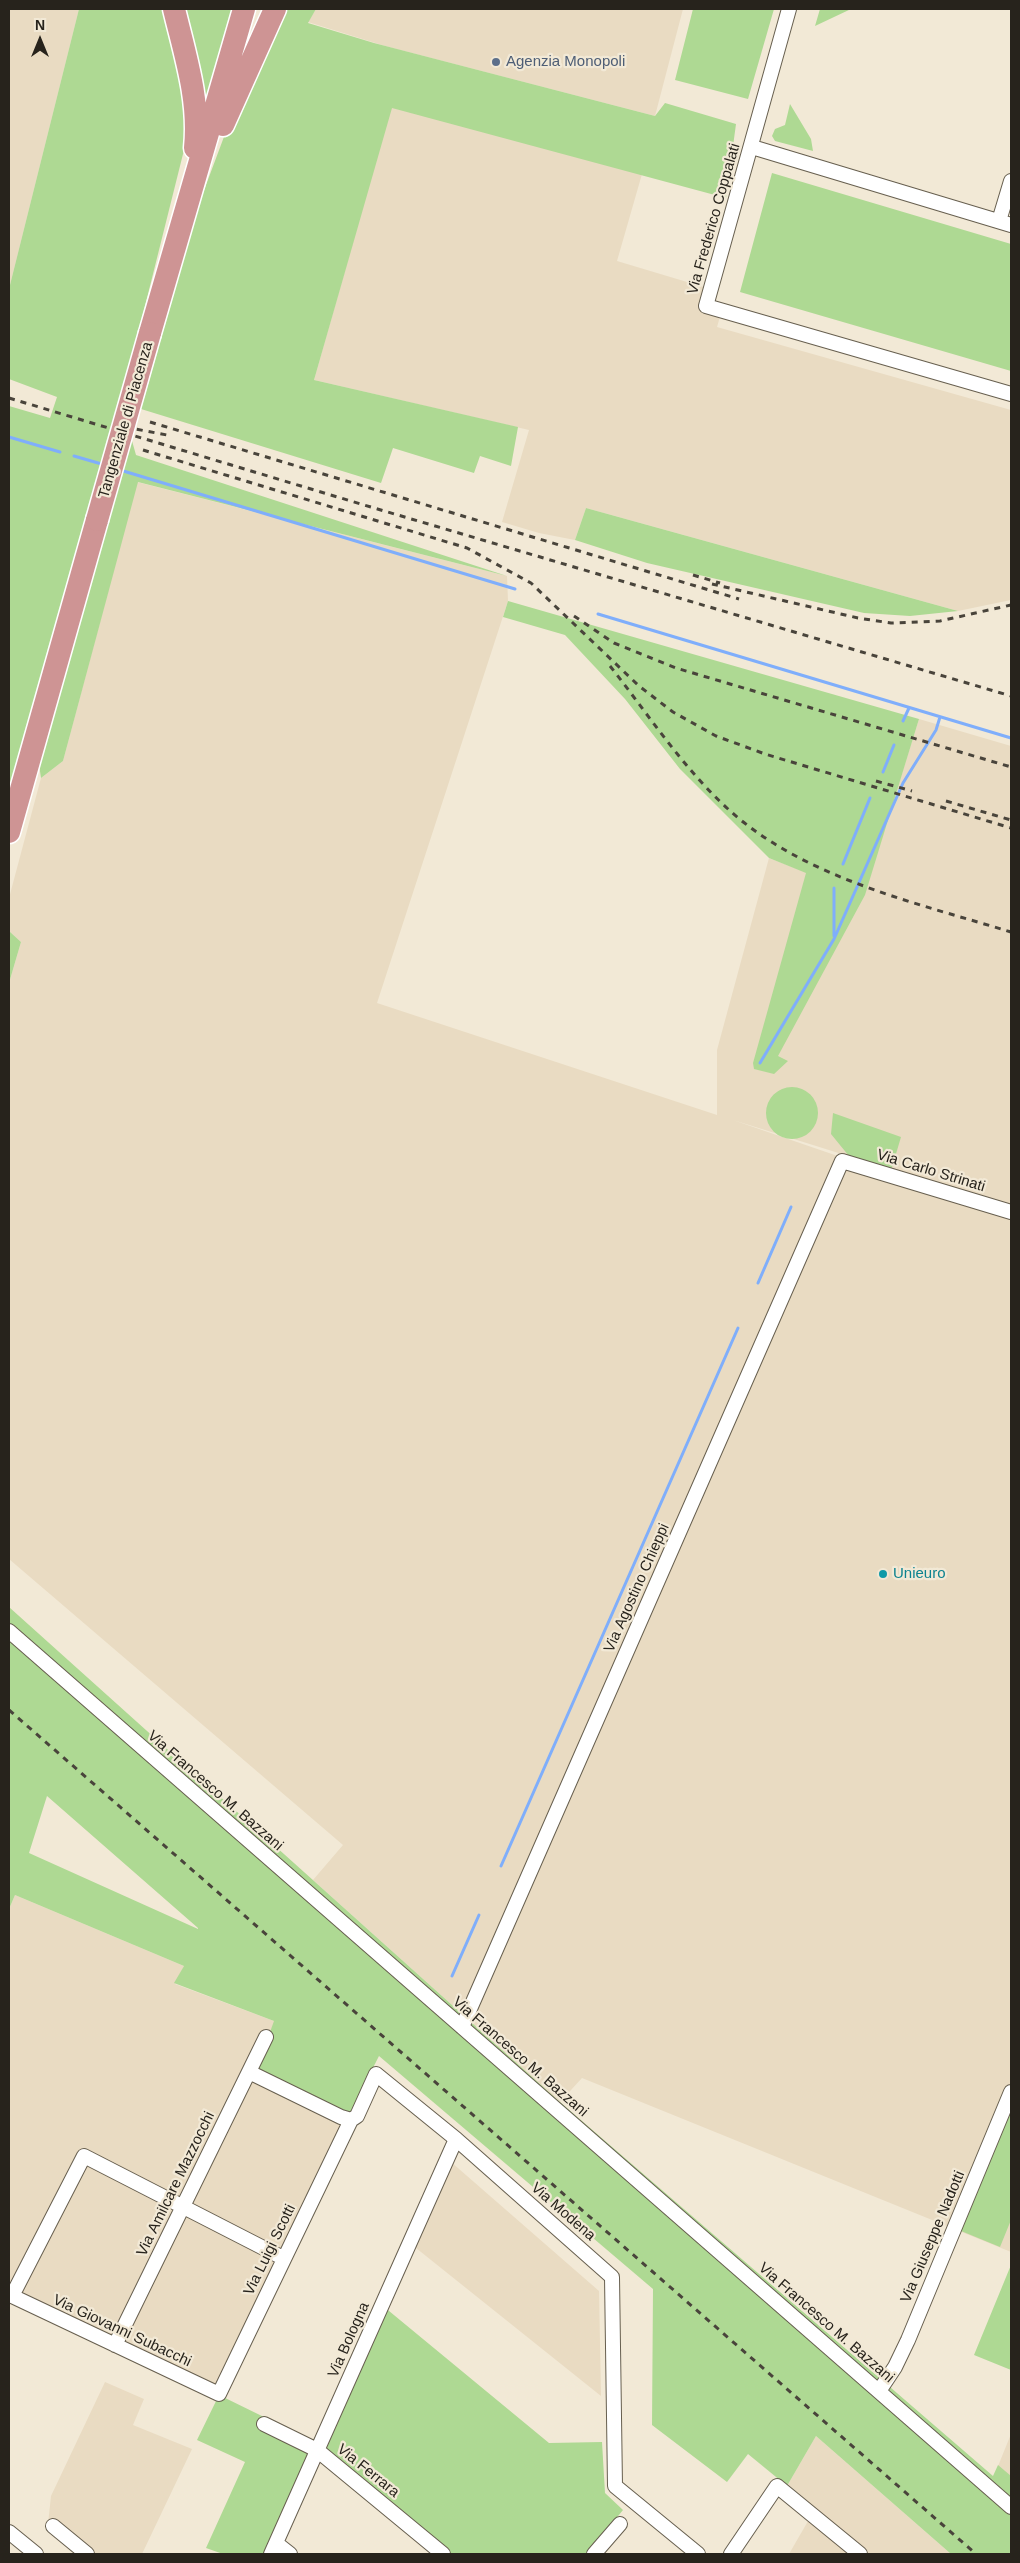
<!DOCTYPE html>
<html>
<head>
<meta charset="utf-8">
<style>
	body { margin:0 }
	#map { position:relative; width:1020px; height:2563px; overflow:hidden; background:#f2e9d6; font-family:Helvetica,sans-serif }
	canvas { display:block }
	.frame { position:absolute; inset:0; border:10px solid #27231c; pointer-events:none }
	.north { position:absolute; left:15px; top:15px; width:50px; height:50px; -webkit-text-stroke:4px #f2e9d6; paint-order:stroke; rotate:0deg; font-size:14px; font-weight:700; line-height:20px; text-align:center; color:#27231c }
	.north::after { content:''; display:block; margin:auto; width:18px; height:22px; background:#27231c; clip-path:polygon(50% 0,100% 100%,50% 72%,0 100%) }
</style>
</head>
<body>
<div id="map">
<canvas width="1020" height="2563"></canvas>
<div class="frame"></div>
<div class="north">N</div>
</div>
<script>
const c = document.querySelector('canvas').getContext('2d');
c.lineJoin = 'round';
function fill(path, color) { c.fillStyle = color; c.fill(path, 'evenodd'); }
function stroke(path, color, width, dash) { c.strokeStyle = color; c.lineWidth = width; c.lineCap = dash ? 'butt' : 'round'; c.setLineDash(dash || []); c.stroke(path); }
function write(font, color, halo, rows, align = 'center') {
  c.font = font + ' Helvetica,sans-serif'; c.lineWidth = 4.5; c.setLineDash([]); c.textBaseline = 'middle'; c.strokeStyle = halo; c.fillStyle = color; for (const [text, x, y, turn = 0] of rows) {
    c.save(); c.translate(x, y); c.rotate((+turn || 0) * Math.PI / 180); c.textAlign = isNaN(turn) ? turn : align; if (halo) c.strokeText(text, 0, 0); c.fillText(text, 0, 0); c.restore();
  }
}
const built = new Path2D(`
	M9,9h70l-70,280z
	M316,9h367l-28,107 -270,-70 -77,-24z
	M391,107l251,67 -25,87 100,30 -3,13 9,2 -6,21 294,83v190l-53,11 -372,-103 -11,32 -36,-7 -37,-11 27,-92 -215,-50z
	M137,482l370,94 1,25 -131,402 340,112v-65l52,-192 95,37 55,-176 92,27v461l-278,-87 157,54 121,37v1041l-429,-174 -22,24 -247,-222 30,-35 -334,-286v-576l12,-41 -12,-11v-33l32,-120 22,-17z
	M15,1895l169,71 -9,18 99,37 76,92 -131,282 -210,-96v-390z
	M443,2155l156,136 2,105 -195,-156z
	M105,2382l39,17 -11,26 59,24 -50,105h-54l-40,-30 3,-28z
	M1011,2434v57l-17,-15z
	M816,2436l135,118h-162l26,-45 -28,-23z`);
const green = new Path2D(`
	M79,9h87l24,117 -69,276 15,53 371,121 -369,-94 -75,279 -22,17 -8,-54 -24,77v-395l41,12 7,-21 -48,-18v-90z
	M180,9h54l-29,101z
	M280,9h36l-8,14 66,20 281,73 10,-13 71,21 -10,74 -334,-90 -78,272 204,47 -7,39 -31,-10 -6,17 -81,-25 -12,35 -240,-74 59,-208 37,-99z
	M693,9h81l-26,90 -73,-19z
	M820,9h31l-36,17z
	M790,104l21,35 2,12 -38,-10 -3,-5 3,-7 10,-4z
	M772,173l239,71v127l-271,-79z
	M586,508l372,103 -48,5 -46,-3 -217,-50 -72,-23z
	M508,601l411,118 -54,176 -87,161 10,5 -14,13 -20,-5 -1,-6 53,-190 -37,-15 -89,-89 -55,-70 -60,-64 -62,-18z
	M9,931l12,11 -12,41z
	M766 1113a26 26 0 1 1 52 0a26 26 0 1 1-52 0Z
	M833,1113l68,24 -11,37 -37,-13 -22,-27z
	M9,1607l551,495 433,374 5,-11 13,11v78h-60l-135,-118 -29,50 -39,-32 -21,28 -75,-57 1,-136 -274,-233 -29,57 -93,-45 17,-47 -100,-38 10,-17 -169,-71 -6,14zM47,1796l151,132v1l-169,-76z
	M1011,2093v127l-11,27 -39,-16z
	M1011,2265v105l-37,-15z
	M383,2306l166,137 53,-1 3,51 18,17 -36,44h-141l-130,-104 -45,104h-48l-17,-6 39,-86 -48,-22 22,-45 47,23 -4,5 54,27z`);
const stream = new Path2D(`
	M9,437l51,15
	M74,456l31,9
	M120,470l395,119
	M598,614l413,124
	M903,721l6,-13
	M883,772l11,-27
	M843,864l27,-66
	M834,888v48
	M760,1063l74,-124 69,-156 33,-53 4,-13
	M758,1283l33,-76
	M501,1866l237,-538
	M452,1976l27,-61`);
const minor = new Path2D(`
	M789,9l-83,297 305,88
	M752,147l259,78
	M999,221l12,-40
	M9,1631l1002,876
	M462,2027l380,-866 169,51
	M249,2072l92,45 10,3 6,-4 19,-42 80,65 156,138 3,209 83,68
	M283,2258l-199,-102 -72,140 207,98 132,-274
	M115,2345l151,-308
	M879,2391l16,-24 13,-27 103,-248
	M264,2424l53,26 126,104
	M53,2526l34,28
	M9,2532l27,22
	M276,2543l14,11
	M271,2554l185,-415
	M594,2554l26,-30
	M731,2554l46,-68 83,68`);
const trunk = new Path2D(`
	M174,9c11,46 26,91 21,139
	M223,125l52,-116
	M150,333l94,-324
	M9,832l88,-312`);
const rail = new Path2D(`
	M9,398l355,107 647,191
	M150,422l589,177
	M125,427l47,9
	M143,450l324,98 64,35 108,103 34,26 43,24 49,18 246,74
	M693,575l27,8
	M712,584l146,34 33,5 49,-2 71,-16
	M574,616l40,27 62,25 335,99
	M610,666c38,48 73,102 118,143 75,69 189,94 283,123
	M876,781l36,10
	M946,801l65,19
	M9,1710l967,844`);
const trunkBridge = new Path2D(`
	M97,520l53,-187`);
const markers = [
	[496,62,5,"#5c6f8a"],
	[883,1574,5,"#0f9aa8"]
];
const serviceNames = [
	["Agenzia Monopoli",506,62]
];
const streetNames = [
	["Via Frederico Coppalati",714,219,-74],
	["Tangenziale di Piacenza",126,420,-74],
	["Via Carlo Strinati",931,1171,17],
	["Via Agostino Chieppi",637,1588,-66],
	["Via Francesco M. Bazzani",215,1791,41],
	["Via Francesco M. Bazzani",520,2057,41],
	["Via Amilcare Mazzocchi",176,2184,-64],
	["Via Modena",563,2212,41],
	["Via Giuseppe Nadotti",933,2237,-67],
	["Via Luigi Scotti",270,2250,-64],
	["Via Francesco M. Bazzani",826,2323,41],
	["Via Giovanni Subacchi",122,2331,25],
	["Via Bologna",349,2340,-66],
	["Via Ferrara",368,2471,39]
];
const cultureNames = [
	["Unieuro",893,1574]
];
fill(built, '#e9dbc2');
fill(green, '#aed993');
stroke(stream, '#7faefb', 3);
stroke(minor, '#675f4f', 16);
stroke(trunk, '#fff', 25);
stroke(minor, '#fff', 14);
stroke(trunk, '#ce9494', 22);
stroke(rail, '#49443b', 3, [6, 6]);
stroke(trunkBridge, '#fff', 25, []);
stroke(trunkBridge, '#ce9494', 22);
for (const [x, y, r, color] of markers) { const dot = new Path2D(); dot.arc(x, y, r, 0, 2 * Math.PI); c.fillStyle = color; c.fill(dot); stroke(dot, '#f2e9d6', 2); }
write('15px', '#4e5e75', '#f2e9d6', serviceNames, 'left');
write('15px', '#27231c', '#f2e9d6', streetNames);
write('15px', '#0d838f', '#f2e9d6', cultureNames, 'left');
</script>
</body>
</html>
